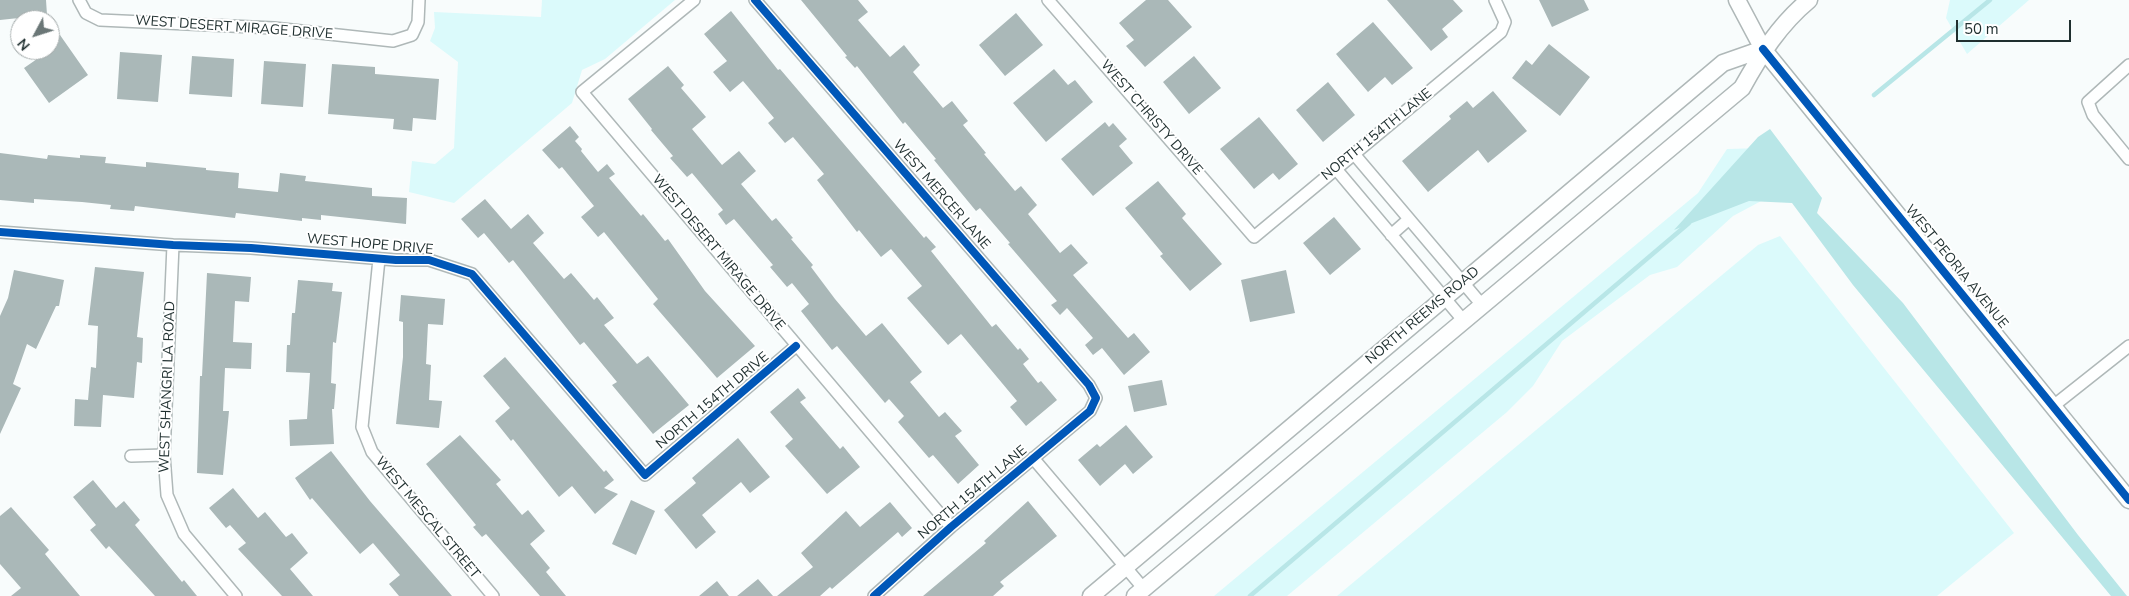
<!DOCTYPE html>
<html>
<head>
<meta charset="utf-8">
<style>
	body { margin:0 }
	#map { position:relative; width:2129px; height:596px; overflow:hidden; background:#f8fcfc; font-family:"Nunito Sans",sans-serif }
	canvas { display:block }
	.north { position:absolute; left:10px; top:10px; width:50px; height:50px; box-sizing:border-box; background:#fff; border:1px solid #a5acac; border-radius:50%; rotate:230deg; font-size:14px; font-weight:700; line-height:20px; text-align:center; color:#1f2f2f }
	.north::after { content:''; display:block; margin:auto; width:18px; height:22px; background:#6b7777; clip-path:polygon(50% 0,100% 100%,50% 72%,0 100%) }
	.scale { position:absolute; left:1956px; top:20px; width:115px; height:22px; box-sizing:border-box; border:2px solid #1f2f2f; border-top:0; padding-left:6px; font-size:15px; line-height:18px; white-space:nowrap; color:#1f2f2f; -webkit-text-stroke:4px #fff; paint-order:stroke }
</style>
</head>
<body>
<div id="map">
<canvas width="2129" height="596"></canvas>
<div class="north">N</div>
<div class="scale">50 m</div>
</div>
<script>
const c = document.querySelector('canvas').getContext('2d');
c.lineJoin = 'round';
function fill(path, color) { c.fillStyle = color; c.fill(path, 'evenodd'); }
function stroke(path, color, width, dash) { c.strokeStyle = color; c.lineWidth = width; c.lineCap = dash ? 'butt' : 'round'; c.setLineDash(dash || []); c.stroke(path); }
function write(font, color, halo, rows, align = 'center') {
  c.font = font + ' "Nunito Sans",sans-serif'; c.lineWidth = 4; c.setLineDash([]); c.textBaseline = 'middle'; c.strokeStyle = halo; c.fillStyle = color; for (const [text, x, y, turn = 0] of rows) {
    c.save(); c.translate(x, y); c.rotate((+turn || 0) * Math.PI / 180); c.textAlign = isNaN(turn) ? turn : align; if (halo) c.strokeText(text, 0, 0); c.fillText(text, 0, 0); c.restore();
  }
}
const green = new Path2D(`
	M542,0h133l-70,59 -23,11 -10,33 -118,100 -45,-11 3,-31 23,3 19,-16 4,-86 -28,-21 5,-13 -1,-16 107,5z
	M1950,0h79l-62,54 -21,-36z
	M1763,148l17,43 -47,25 -56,51 -27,8 -88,66 -29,45 -26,26 -220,184h-73l484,-403 29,-44z
	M1780,236l234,297 -77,63h-600l421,-351z`);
const water = new Path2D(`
	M1770,129l52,69 -5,15 86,90 175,232 49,61h-16l-258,-311 -61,-82 -43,-2 -75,29 84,-93z`);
const stream = new Path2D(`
	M1874,95l116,-95
	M1250,596l439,-373`);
const building = new Path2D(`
	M0,0h46l1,15 -47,5z
	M801,0h57l10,12 -10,8 32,37 14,-12 16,20 -7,7 30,36 9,-7 16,20 -5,4 23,28 -2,1 31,37 6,-5 16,19 -9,9 32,39 11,-9 17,19 -15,12 55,63 6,-5 16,19 -26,23 -22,-27 -9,7 -8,-10 8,-7 -26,-30 -7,7 -9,-10 6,-4 -49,-57 2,-1 -30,-35 -4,3 -42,-51 2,-1 -31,-37 -2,2 -46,-58 -2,2 -10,-11 2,-1z
	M1146,0h22l24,27 -47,40 -19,-21 8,-6 -15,-17z
	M1387,0h66l10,11 -21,18 6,8 -17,14z
	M1539,0h45l5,10 -37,17z
	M731,11l47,59 2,-1 144,169 2,-2 10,11 -5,4 61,76 4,-3 22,26 2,-2 9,11 -6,5 15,19 3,-2 16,19 -31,26 -16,-19 7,-6 -56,-67 -13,11 -41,-47 15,-12 -31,-37 -10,8 -22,-27 -2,2 -40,-52 7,-6 -31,-37 -8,6 -17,-20 6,-5 -31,-37 -13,11 -17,-20 14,-11 -23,-27z
	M1016,13l27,32 -38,31 -26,-31z
	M1373,22l40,46 -21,17 -7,-8 -17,15 -32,-38z
	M60,35l28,40 -39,28 -25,-35 26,-18v-8z
	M1549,44l41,33 -30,39 -48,-38 14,-18 6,5z
	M120,52l42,3 -4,47 -41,-3z
	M192,56l42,3 -2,38 -43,-3z
	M1194,56l27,32 -32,26 -26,-32z
	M264,61l42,3 -3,43 -42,-3z
	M332,64l43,3v7l64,5 -3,41 -23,-2 -1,13 -19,-2 1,-10 -66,-5z
	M668,66l16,19 -3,3 25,29 -14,12 30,36 17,-14 17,20 -15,13 31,37 4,-3 17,20 -2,1 22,26 -2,2 24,32 31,37 16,-13 40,49 -12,10 29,35 6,-5 17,19 -7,5 24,29 -21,19 -25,-29 -4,3 -31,-36 6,-6 -15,-17 -4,4 -48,-57 -5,4 -31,-39 8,-7 -17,-21 -5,4 -17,-20 3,-2 -39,-46 -8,6 -8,-11 5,-4 -31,-37 -5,4 -17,-19 3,-2 -22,-26 1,-1 -24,-30z
	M1054,69l14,16 7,-5 18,22 -47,40 -33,-39z
	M1328,82l27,33 -32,27 -27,-32z
	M1493,91l34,40 -39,32 -10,-13 -50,42 -26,-31 49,-42 -2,-3 18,-15 6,7z
	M1259,117l39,47 -19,16 -6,-7 -19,16 -34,-40z
	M1105,122l4,5 4,-4 14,16 -8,7 14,17 -40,33 -32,-37z
	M570,126l9,11 -4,4 7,8 -1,2 17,21 9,-8 8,10 -6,4 32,38 2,-2 22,27 3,-2 37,52 50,55 -38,32 -64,-74 5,-5 -54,-67 -6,5 -17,-20 13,-11 -32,-39 -3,2 -17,-19z
	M0,153l47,6 1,-4 32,3v-3l26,2 -1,6 41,4v-5l60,6v2l33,3 -1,15 40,4 2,-19 26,3 -1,5 67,7v8l35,2 -1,26 -85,-9v5l-19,-2v3l-66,-8 -1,5 -100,-12 -1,5 -24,-2 1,-4 -29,-3 -48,-3v4l-34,-3z
	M1158,181l28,33 -4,4 40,46 -32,27 -30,-35 3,-2 -38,-46z
	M485,199l26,30 17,-15 16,19 -11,10 31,36 7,-6 23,27 3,-3 17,21 -10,7 33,39 11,-8 41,49 -36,29 -41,-49 5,-3 -33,-40 -4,3 -67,-85 -4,3 -25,-30 -6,5 -17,-19z
	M1334,217l27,32 -31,26 -27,-32z
	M95,267l49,5 -7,65 6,1 -1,25 -5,-1 -3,36 -31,-3 -2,32 -27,-1 1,-27 13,1 3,-33 5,1 2,-42 -10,-1z
	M14,270l50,10 -5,26h-3l-20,43 -9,-5 -14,40 8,4 -21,46v-118l8,-18z
	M1286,270l9,43 -45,9 -9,-42z
	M207,273l44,4 -2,25 -14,-1 -2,41 19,1 -1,26 -26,-1 -2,43h6l-6,64 -26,-2 3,-97h2z
	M298,280l35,3 -1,8 10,1 -6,51 -3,-1 -2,41 5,1 -2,25h-2l2,35 -44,2 -1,-26 18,-1 3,-46 -24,-1 1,-27h3l2,-32h3z
	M401,295l44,4 -2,26 -15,-1 -2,40 5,1 -2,35 13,1 -3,27 -43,-4 7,-67v-35l-4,-1z
	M505,357l99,115 2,-2 8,10 -10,8 14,6 -23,20 -23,-28 -13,11 -46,-58 -2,2 -16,-20 15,-13 -27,-32z
	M1162,380l5,25 -33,7 -6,-26z
	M798,388l8,10 -6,4 40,47 3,-3 17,21 -33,27 -42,-48 8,-7 -23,-27z
	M1126,425l27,32 -20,17 -8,-10 -25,22 -22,-26 19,-16 3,3z
	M460,435l41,45 -5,4 26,31 6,-5 17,21 -15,13 20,24 -4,4 20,24h-26l-54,-62 -4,3 -9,-10 3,-2 -50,-61z
	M738,438l32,39 -20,16 -9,-11 -39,33 14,17 -20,17 -32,-39 32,-27 -4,-5z
	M331,451l39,50 82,95h-53l-10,-12 11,-9 -27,-32 -13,11 -48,-56 -2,2 -15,-22z
	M93,480l23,28 8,-7 16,19 -5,5 47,57 2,-2 13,16h-42l-46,-50 -3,3 -16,-19 6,-5 -23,-28z
	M233,488l25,30 7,-6 21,25 6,-4 16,20 -18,16 23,27h-31l-44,-47 8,-6 -16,-18 -4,3 -17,-20z
	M631,500l24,11 -19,44 -24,-11z
	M1028,501l29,35 -57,46 4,4 -11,10h-70l63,-53 -2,-2z
	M890,502l22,26 -10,9 -4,-5 -66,57 -2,-2 -10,9h-43l36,-29 -12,-14 45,-42 14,16z
	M11,507l38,43 -4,4 35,42h-69l10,-8 -21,-24v-48z
	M758,579l15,17h-36z
	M717,581l12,15h-30z`);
const street = new Path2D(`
	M79,0l7,13 14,7 174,8 119,13 19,-6 6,-13 1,-22
	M694,0l-112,92 369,435
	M755,0l334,385 7,13 -6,13 -139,116 -77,69
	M1048,0l206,237 247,-205 4,-10 -10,-22
	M2129,65l-41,37 5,13 36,44
	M1354,154l128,151
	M1336,169l127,151
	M0,232l173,13 78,3 145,12h33l43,14 173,201 151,-129
	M1391,235l18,-16
	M173,245l-9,210 3,40 17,39 52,62
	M379,259l-17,168 10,25 121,144
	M2052,407l77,-61
	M131,456l33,-1
	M1033,458l111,131`);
const secondary = new Path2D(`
	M1737,0l26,49 366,451
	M1091,596l632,-533 40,-14
	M1135,596l607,-508c19,-34 37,-63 67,-88`);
const cycleway = new Path2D(`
	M755,0l334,385 7,13 -6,13 -139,116 -77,69
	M1763,49l366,451
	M0,232l173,13 78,3 145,12h33l43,14 173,201 151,-129`);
const streetNames = [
	["WEST DESERT MIRAGE DRIVE",234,28,4],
	["WEST CHRISTY DRIVE",1151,118,49],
	["NORTH 154TH LANE",1377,135,-39],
	["WEST MERCER LANE",941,195,49],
	["WEST HOPE DRIVE",370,245,5],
	["WEST DESERT MIRAGE DRIVE",718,253,50],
	["WEST PEORIA AVENUE",1956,267,51],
	["NORTH REEMS ROAD",1423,316,-40],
	["WEST SHANGRI LA ROAD",168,387,-88],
	["NORTH 154TH DRIVE",713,401,-40],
	["NORTH 154TH LANE",973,493,-40],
	["WEST MESCAL STREET",427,518,50]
];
fill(green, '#dbfafb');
fill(water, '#b8e6e7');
stroke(stream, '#b8e6e7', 4.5);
fill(building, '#aab8b8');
stroke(street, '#afb8b8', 14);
stroke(secondary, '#afb8b8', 19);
stroke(street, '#feffff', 11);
stroke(secondary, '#feffff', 16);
stroke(cycleway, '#0057b8', 8);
write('14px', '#1f2f2f', '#fff', streetNames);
</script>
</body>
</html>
